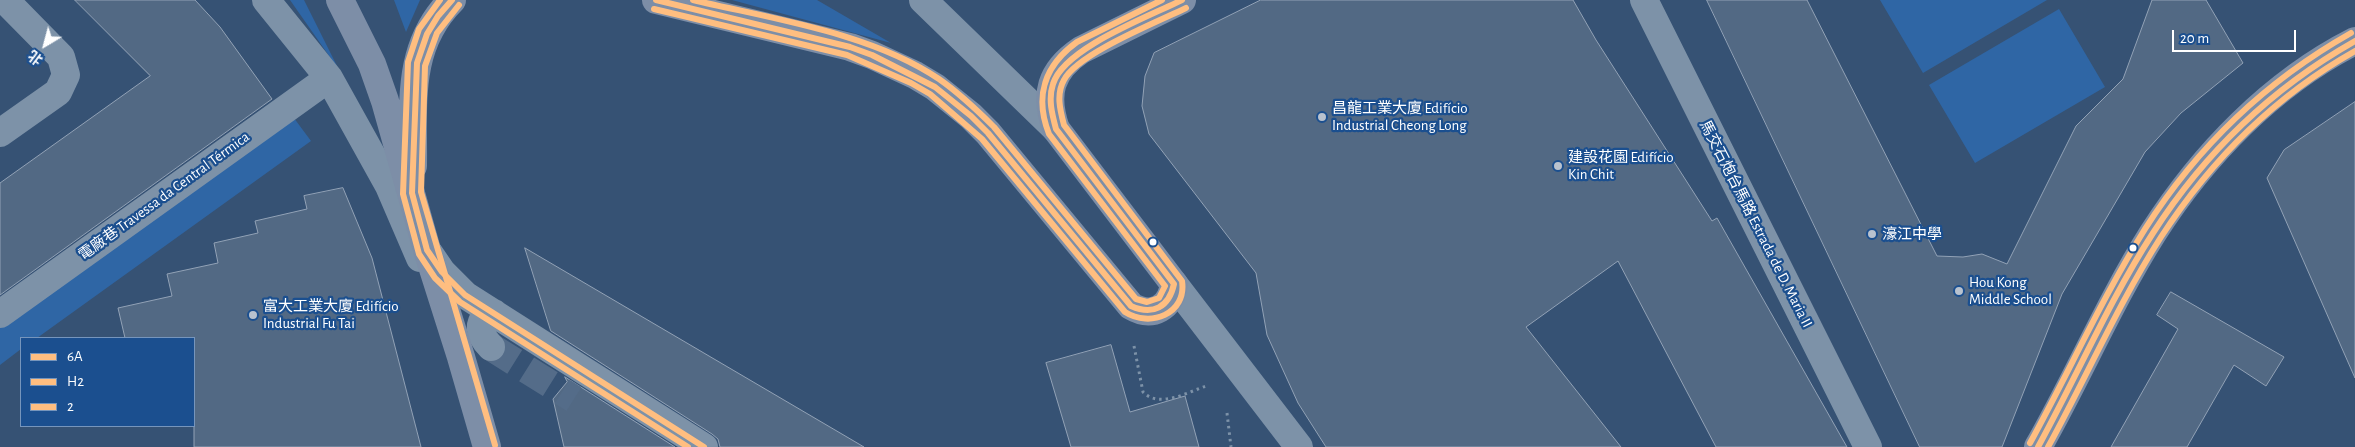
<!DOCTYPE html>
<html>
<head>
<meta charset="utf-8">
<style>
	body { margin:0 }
	#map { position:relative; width:2355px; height:447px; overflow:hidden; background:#365274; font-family:"Alegreya Sans","Noto Sans SC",sans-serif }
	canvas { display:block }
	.legend { position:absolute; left:20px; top:337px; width:175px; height:90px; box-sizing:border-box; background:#1b4f8f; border:1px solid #7695bc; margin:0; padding:6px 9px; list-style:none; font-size:15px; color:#fff }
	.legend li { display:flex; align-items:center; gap:10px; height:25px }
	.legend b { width:25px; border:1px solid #7695bc }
	.north { position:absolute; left:20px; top:20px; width:50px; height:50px; -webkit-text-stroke:4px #1b4f8f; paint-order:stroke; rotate:217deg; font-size:14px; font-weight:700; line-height:20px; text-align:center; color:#fff }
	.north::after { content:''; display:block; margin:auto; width:18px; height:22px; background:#fff; clip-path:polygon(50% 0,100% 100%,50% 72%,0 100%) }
	.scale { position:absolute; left:2172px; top:30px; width:124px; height:22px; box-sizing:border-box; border:2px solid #fff; border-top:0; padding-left:6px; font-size:15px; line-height:18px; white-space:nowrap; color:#fff; -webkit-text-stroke:4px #1b4f8f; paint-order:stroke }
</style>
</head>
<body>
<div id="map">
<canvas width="2355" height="447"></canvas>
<ul class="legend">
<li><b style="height:6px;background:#ffbe80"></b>6A</li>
<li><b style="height:6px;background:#ffbe80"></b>H2</li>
<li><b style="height:6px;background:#ffbe80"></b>2</li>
</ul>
<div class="north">北</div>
<div class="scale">20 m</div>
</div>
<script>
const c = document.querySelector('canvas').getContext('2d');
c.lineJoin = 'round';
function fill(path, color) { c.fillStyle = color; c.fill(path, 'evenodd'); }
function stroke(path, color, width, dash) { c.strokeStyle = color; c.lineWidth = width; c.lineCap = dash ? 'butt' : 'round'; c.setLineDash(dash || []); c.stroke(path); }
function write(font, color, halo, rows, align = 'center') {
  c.font = font + ' "Alegreya Sans","Noto Sans SC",sans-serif'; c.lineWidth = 4.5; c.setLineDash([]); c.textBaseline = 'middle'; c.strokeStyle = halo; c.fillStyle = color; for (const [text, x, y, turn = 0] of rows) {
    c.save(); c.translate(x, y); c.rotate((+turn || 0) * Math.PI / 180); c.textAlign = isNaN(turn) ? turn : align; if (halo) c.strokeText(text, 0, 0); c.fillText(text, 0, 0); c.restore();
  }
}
const green = new Path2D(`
	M290,0h14l35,70z
	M394,0h26l-14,32z
	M732,0h85l74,43z
	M1880,0h167l-124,73z
	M2059,9l46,78 -130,76 -46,-78z
	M288,110l23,31 -274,197h-16v11l-21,16v-48z`);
const building = new Path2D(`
	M75,0h120l25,27 52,72 -272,196v-112l150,-107z
	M1261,0h312l23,40 116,181 5,-3 130,229h-131l-98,-186 -92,66 95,120h-295l-28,-44 -31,-68 -11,-62 -107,-139 -7,-28 3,-30 9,-23z
	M1707,0h100l130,256 26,1 19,-3 25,10 69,-138 47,-47 29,-79h54l37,63 -62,50 -36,39 -83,142 -60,153h-82z
	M2355,102v276l-88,-200 17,-28z
	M343,188l29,70 49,189h-227v-109h-69l-7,-30 54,-12 -5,-22 51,-11 -4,-20 44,-10 -3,-12 52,-12 -3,-13z
	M525,248l339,199h-144l-2,-8 -6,-5 -161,-103z
	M2171,292l113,65 -18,29 -32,-21 -47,82h-76l67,-118 -21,-14z
	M1111,345l19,67 55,-16 14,51h-128l-25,-84z
	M565,377l110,70h-111l-11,-48 14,-17z`);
const minorTunnel = new Path2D(`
	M491,347l83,52`);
const path = new Path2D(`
	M1134,346l9,46c16,17 45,0 63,-6
	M1227,413l4,34`);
const minor = new Path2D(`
	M266,0l63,78 60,108 31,72
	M923,0l133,129
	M1644,0l224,447
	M0,133l58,-41 8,-17 -5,-18 -56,-57
	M429,253l13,19 23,23 239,152
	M1174,284l125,163
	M0,314l329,-236
	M491,347c-10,-10 -14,-20 -5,-32l8,-2`);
const major = new Path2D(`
	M340,0l32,64 13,37 42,149 34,107 26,90
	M656,0l194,47 22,8 43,20 20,12 36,29 17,17 143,173c22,13 40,1 43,-22l-118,-155c-12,-35 -6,-58 25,-79l101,-50
	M413,166c1,-61 -8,-119 39,-166
	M2038,447c40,-70 72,-146 115,-214 50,-78 119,-150 202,-192`);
const bus1 = new Path2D(`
	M452,0l-14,16 -11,18 -10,29 -5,130 15,57 15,22 23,23 239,152
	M656,0l194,47 22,8 63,32 36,29 17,17 143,173c22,10 38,1 43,-22l-118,-155c-4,-15 -8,-30 -3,-45 11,-36 95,-67 129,-84
	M2038,447c39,-71 71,-146 115,-214 52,-81 119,-145 202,-192`);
const bus2 = new Path2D(`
	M440,0l-21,29 -11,33 -5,132 16,60 16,24 25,24 228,145
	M654,9l193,46 64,28 19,11 52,45 143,173c25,16 62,2 57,-31l-118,-156c-4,-15 -8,-31 0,-45 13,-26 93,-58 122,-72
	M2048,447c38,-69 70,-143 113,-210 50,-77 114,-141 194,-186`);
const bus3 = new Path2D(`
	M693,0c80,19 178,33 246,79 20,14 38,31 55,48l142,172 11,3 12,-4 6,-12 -116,-152c-15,-38 -4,-69 28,-92l85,-42
	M459,5l-22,28 -12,33 -4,126 74,253
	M2030,443c39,-71 72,-145 115,-214 52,-82 121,-148 206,-196`);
const markers = [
	[1322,117,5,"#b9c2ce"],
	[1558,166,5,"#b9c2ce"],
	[1872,234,5,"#b9c2ce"],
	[1153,242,4.5,"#fff"],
	[2133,248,4.5,"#fff"],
	[1959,291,5,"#b9c2ce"],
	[253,315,5,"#b9c2ce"]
];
const poiNames = [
	["昌龍工業大廈 Edifício",1332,108],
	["Industrial Cheong Long",1332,125],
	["建設花園 Edifício",1568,157],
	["Kin Chit",1568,174],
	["濠江中學",1882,234],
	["Hou Kong",1969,282],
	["Middle School",1969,299],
	["富大工業大廈 Edifício",263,306],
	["Industrial Fu Tai",263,323]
];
const streetNames = [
	["電廠巷 Travessa da Central Térmica",164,196,-36],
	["馬交石炮台馬路 Estrada de D. Maria II",1756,224,63]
];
fill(green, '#2f66a5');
fill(building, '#526984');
stroke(building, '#92a2b6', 1);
stroke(minorTunnel, '#546c89', 28, [28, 14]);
stroke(path, '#7d92a8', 3, [2.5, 4]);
stroke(minor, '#7d92a8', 28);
stroke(major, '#7d8ea7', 28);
stroke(bus1, '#ffbe80', 6);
stroke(bus2, '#ffbe80', 6);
stroke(bus3, '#ffbe80', 6);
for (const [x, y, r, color] of markers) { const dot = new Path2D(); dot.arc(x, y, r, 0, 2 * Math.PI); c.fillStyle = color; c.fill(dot); stroke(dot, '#1b4f8f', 2); }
write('15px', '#fff', '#1b4f8f', poiNames, 'left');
write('15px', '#fff', '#1b4f8f', streetNames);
</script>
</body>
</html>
